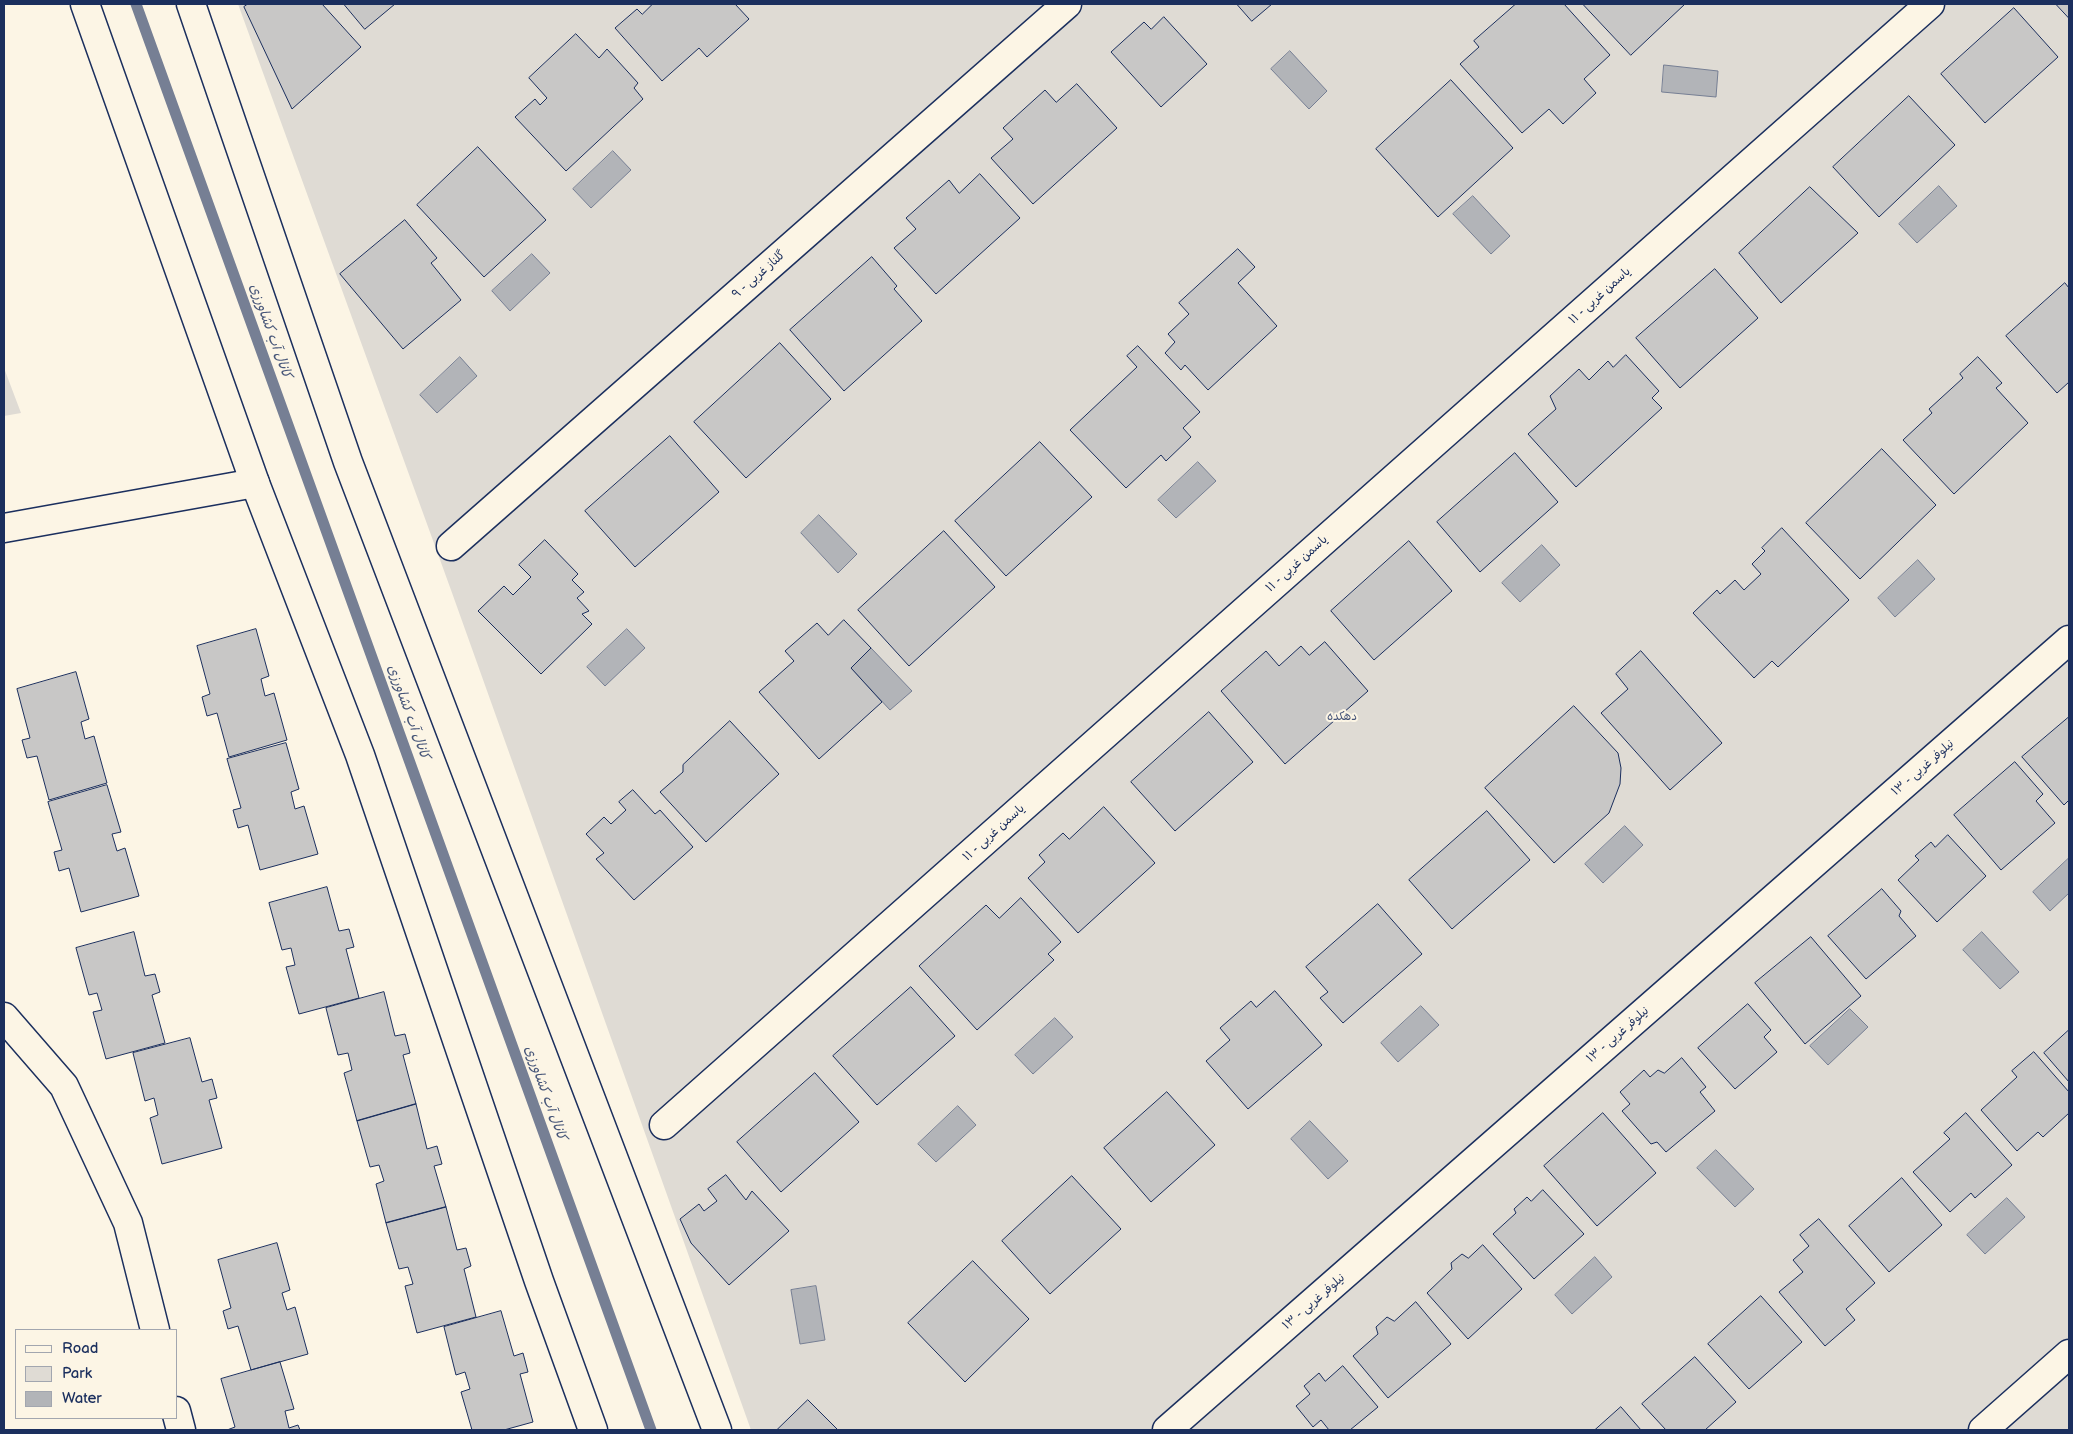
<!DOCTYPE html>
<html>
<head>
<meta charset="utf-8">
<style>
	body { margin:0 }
	#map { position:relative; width:2073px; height:1434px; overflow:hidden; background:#fcf5e5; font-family:"Balsamiq Sans",sans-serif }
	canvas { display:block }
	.frame { position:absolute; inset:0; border:5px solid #1b2f5e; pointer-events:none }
	.legend { position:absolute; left:15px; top:1329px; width:162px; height:90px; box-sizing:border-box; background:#fcf5e5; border:1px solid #a2a6af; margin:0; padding:6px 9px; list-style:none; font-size:15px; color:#1b2f5e }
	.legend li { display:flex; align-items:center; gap:10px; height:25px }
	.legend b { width:25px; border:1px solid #a2a6af }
</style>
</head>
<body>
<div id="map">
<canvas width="2073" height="1434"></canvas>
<div class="frame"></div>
<ul class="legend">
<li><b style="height:6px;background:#fcf5e5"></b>Road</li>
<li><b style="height:14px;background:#dfdbd4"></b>Park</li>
<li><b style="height:14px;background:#b2b4b8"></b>Water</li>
</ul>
</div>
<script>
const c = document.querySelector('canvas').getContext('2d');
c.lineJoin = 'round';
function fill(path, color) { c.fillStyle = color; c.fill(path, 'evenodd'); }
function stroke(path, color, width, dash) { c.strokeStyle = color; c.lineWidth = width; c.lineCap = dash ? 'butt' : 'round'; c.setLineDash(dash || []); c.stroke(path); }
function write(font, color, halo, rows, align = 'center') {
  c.font = font + ' "Balsamiq Sans","Playpen Sans Arabic",sans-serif'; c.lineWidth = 4; c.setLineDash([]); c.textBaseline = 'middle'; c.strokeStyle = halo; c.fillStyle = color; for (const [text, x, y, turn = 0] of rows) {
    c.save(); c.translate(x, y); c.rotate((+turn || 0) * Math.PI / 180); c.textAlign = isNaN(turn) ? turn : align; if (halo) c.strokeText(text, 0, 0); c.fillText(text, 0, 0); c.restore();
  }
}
const green = new Path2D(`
	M238,4h1831v1426h-1318l-300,-840z
	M4,368l17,45 -17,3z`);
const water = new Path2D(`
	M1290,51l37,40 -18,18 -38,-40z
	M1664,65l54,6 -2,26 -54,-5z
	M613,151l18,19 -40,38 -18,-19z
	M1939,186l18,20 -40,37 -18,-19z
	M1473,196l37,40 -19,18 -38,-40z
	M532,254l18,19 -40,38 -18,-20z
	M460,357l17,19 -40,37 -17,-18z
	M1198,462l18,19 -40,37 -18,-18z
	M819,515l38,39 -19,19 -37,-40z
	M1542,545l18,20 -40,37 -18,-19z
	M1918,560l17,19 -40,38 -17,-19z
	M627,629l18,19 -40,38 -18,-19z
	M871,648l41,43 -22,19 -39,-42z
	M1625,826l18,19 -40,38 -18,-19z
	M2069,858v35l-19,18 -17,-19z
	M1982,932l37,40 -19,17 -37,-39z
	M1421,1006l18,19 -41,37 -17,-19z
	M1850,1009l18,18 -40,38 -18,-19z
	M1055,1018l18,19 -40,37 -18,-19z
	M958,1106l18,19 -40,37 -18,-18z
	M1310,1121l38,40 -20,18 -37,-40z
	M1716,1150l38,39 -19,18 -38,-39z
	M2007,1198l18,19 -40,37 -18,-19z
	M1595,1257l17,20 -40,37 -17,-19z
	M816,1286l9,54 -25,4 -9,-54z`);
const stream = new Path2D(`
	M136,4l515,1426`);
const building = new Path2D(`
	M248,4h74l39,43 -69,62 -48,-102z
	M344,4h51l-30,25z
	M653,4h82l14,15 -42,38 -8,-9 -37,33 -47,-53 22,-19 5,5z
	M1237,4h35l-20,17z
	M1516,4h48l46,51 -26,24 12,14 -33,31 -14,-15 -27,24 -62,-69 19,-17 -5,-6z
	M1583,4h102l-54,51z
	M2056,4h13v14z
	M2014,8l44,49 -73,66 -44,-49z
	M1164,17l43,47 -46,43 -50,-55 33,-30 7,7z
	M576,34l23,24 8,-9 31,34 -4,5 9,11 -77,72 -51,-54 20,-18 5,6 7,-7 -18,-20z
	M1451,80l62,68 -75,69 -62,-68z
	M1077,84l40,44 -84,76 -42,-46 22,-19 -10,-11 42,-38 11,12z
	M1909,96l46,49 -76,72 -46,-50z
	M478,147l68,73 -62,57 -67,-72z
	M980,174l40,44 -84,76 -42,-46 22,-19 -10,-11 43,-38 10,13z
	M1810,187l48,46 -77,70 -42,-50z
	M405,220l32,38 -6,5 30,37 -58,49 -63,-75z
	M1238,249l17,18 -17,16 39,43 -69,64 -23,-25 -4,5 -16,-17 10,-11 -7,-8 21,-20 -10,-11z
	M872,257l25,29 -3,3 28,32 -78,70 -54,-61z
	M1715,269l43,49 -78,70 -44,-50z
	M2065,283l4,5v94l-12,11 -51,-57z
	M780,343l51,56 -85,79 -52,-56z
	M1138,346l62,66 -17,16 8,9 -25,24 -5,-6 -35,33 -56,-58 67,-63 -10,-11z
	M1626,355l33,36 -7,7 10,10 -86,79 -48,-53 28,-25 -6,-13 29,-27 10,11 19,-19 5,6z
	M1978,357l24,26 -6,5 32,35 -74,71 -51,-54 29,-27 -3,-4 34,-31 -3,-4z
	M670,436l49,56 -84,75 -50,-56z
	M1040,442l52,55 -86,79 -51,-55z
	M1882,449l54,56 -76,74 -54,-56z
	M1515,453l43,49 -78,70 -43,-50z
	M1782,528l67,72 -71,67 -6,-6 -18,17 -61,-65 24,-23 3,4 15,-14 9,10 17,-16 -9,-10 13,-13 -3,-3z
	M944,531l51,56 -86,79 -51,-56z
	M545,540l33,34 -6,6 12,12 -7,6 12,13 -7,3 10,10 -51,50 -63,-63 26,-25 9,9 18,-18 -12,-12z
	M1409,541l43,50 -78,69 -43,-49z
	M844,620l27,28 -20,20 31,34 -63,57 -60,-67 35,-31 -9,-10 32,-28 11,12z
	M256,629l13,47 -8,3 4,17 9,-3 13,47 -58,17 -12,-44 -10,3 -5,-19 8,-3 -13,-48z
	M1325,642l43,49 -83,73 -64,-73 45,-40 13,15 22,-20 8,9z
	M1641,651l81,92 -52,47 -69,-77 27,-24 -12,-15z
	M76,672l13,47 -8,3 4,17 9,-3 13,47 -58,17 -12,-44 -10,2 -5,-18 8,-2 -13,-49z
	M1574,706l44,47 3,15 -1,16 -11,29 -55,50 -69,-75z
	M1209,712l44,50 -78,69 -44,-49z
	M2069,717v83l-5,5 -42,-48z
	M730,721l49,53 -73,68 -46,-50 23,-20v-7z
	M286,743l13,46 -8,3 4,17 9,-3 14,48 -58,16 -12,-45 -10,3 -5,-18 8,-2 -14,-49z
	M2015,762l28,32 -7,7 19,22 -54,47 -47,-55z
	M107,785l14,47 -9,2 5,17 8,-3 14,48 -58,16 -12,-44 -10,3 -5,-19 8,-2 -14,-48z
	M633,790l22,24 5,-4 33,37 -59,53 -38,-41 8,-6 -18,-19 18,-17 7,7 15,-14 -7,-8z
	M1104,807l51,56 -77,70 -50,-55 17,-16 -6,-7 24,-22 6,6z
	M1487,811l43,49 -78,69 -43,-49z
	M1948,835l38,41 -49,46 -39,-42 21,-20 -4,-4 16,-14 4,5z
	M327,887l12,44 10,-2 5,18 -8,2 13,49 -60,16 -13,-47 9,-2 -4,-17 -9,2 -13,-47z
	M1882,889l19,22 -2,5 17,20 -50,43 -38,-43z
	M1021,898l40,44 -13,12 6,6 -77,70 -58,-64 67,-61 13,13z
	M1378,904l44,50 -79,69 -23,-25 8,-6 -22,-25z
	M134,932l11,44 10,-2 5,18 -8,3 13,48 -59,16 -13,-47 9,-2 -5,-17 -8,2 -13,-47z
	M1811,937l50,59 -56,48 -50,-61z
	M911,987l44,49 -78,69 -44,-49z
	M1275,991l47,54 -74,64 -42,-48 24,-21 -10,-12 31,-27 5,6z
	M384,992l11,44 10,-2 5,19 -7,2 13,49 -59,17 -13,-48 8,-3 -4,-17 -10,2 -12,-47z
	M1748,1004l23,26 -7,7 13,15 -42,37 -37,-41z
	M2069,1030v52l-25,-29z
	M190,1038l12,44 10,-3 5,19 -8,2 13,48 -60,16 -12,-46 8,-3 -4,-17 -9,3 -12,-48z
	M2034,1052l35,40v21l-26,24 -5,-5 -21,19 -36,-41 36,-33 -5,-6z
	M1682,1058l24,29 -6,5 15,19 -49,41 -9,-10 -6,2 -29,-33 8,-7 -10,-12 24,-22 6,7 8,-7 6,3z
	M815,1073l44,49 -78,70 -44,-50z
	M1167,1092l48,53 -64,57 -47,-54z
	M416,1104l11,45 10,-3 5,18 -8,2 12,41 -60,16 -10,-39 8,-3 -5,-16 -9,2 -13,-46z
	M1603,1113l53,60 -59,53 -53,-60z
	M1966,1113l46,52 -37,33 -4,-5 -21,19 -37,-40 37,-33 -6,-6z
	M726,1175l20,25 6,-9 37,40 -60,54 -38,-42 -11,-24 19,-15 5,7 13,-10 -9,-12z
	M1072,1176l49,53 -71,65 -48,-53z
	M1902,1178l40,47 -53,47 -40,-46z
	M1543,1190l41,44 -50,45 -41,-45 23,-21 -2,-4 13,-12 4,4z
	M446,1207l11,43 9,-2 5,18 -7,3 12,48 -59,16 -12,-47 8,-2 -5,-17 -9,2 -13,-46z
	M1819,1219l56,64 -29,26 9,11 -30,26 -46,-54 24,-20 -10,-12 16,-14 -9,-11z
	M277,1243l13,47 -8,3 5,17 8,-3 13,47 -57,16 -13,-44 -10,3 -5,-18 8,-3 -13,-48z
	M1483,1245l39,44 -54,50 -41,-46 25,-24 -1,-6 11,-9 6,4z
	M973,1261l56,58 -64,63 -57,-59z
	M1761,1296l41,46 -53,47 -41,-45z
	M1416,1302l35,42 -63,54 -35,-42 25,-22 -2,-7 11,-10 7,4z
	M501,1311l13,45 9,-3 5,19 -8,2 13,48 -29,8h-32l-11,-38 9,-3 -5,-17 -9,3 -12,-48z
	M1695,1357l41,45 -31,28h-39l-24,-26z
	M280,1362l14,47 -9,2 4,17 9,-3 2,5h-73l8,-3 -14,-48z
	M1343,1366l35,41 -28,23h-21l-8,-10 -8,7 -17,-21 14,-12 -6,-8 15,-13 6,8z
	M808,1400l30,30h-61z
	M1621,1407l20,23h-46z`);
const minor = new Path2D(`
	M4,528l251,-45
	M451,546l616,-542
	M4,1017l60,69 64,137 27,107
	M664,1125l1266,-1121
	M176,1411l5,19
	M1167,1430l902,-790
	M1983,1430l86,-76`);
const tertiary = new Path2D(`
	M85,4l170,479 105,272 179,526 54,149
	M191,4l157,458 369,968`);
const streetNames = [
	["گلناز غربی - ۹",759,275,-41],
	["یاسمن غربی - ۱۱",1600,296,-42],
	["یاسمن غربی - ۱۱",1297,564,-42],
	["نیلوفر غربی - ۱۳",1923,768,-41],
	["یاسمن غربی - ۱۱",994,833,-42],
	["نیلوفر غربی - ۱۳",1618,1035,-41],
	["نیلوفر غربی - ۱۳",1314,1302,-41]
];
const parkNames = [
	["دهکده",1342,717]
];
const waterNames = [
	["کانال آب کشاورزی",270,331,70],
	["کانال آب کشاورزی",408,712,70],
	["کانال آب کشاورزی",545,1093,70]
];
fill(green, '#dfdbd4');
fill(water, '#b2b4b8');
stroke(water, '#767f94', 1);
stroke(stream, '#767f94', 11);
fill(building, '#c8c7c6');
stroke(building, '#1b2f5e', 1);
stroke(minor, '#1b2f5e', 31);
stroke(tertiary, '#1b2f5e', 31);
stroke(minor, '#fcf5e5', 28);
stroke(tertiary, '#fcf5e5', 28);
write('12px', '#1b2f5e', '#fcf5e5', streetNames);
write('12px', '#425176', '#fcf5e5', parkNames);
write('italic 14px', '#485779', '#fcf5e5', waterNames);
</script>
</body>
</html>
